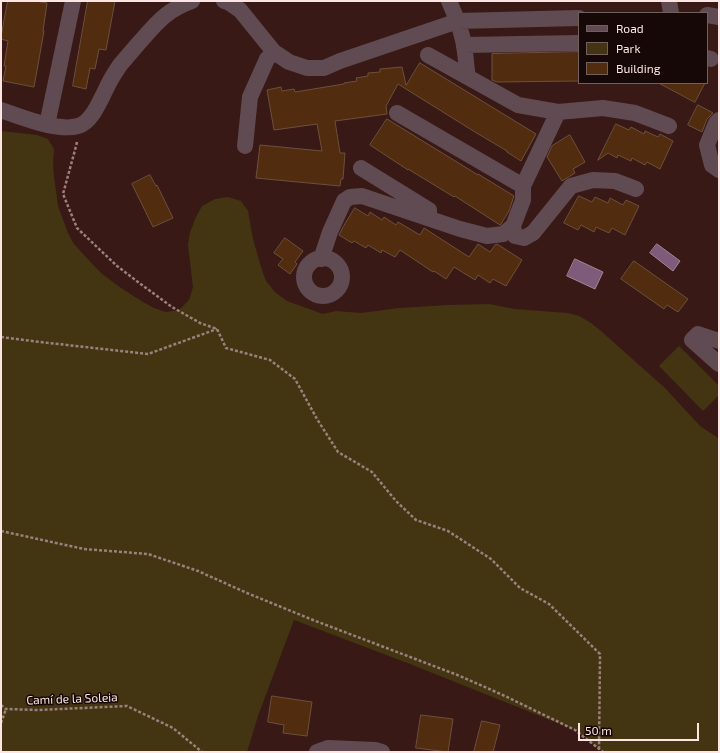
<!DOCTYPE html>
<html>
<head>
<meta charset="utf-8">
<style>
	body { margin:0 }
	#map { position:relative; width:720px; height:753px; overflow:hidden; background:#381916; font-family:"Exo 2",sans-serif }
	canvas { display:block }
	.frame { position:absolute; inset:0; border:2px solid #fce5e3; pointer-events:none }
	.legend { position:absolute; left:578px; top:12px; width:130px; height:72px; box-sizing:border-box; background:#160807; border:1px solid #72605f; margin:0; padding:5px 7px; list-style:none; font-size:12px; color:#fce5e3 }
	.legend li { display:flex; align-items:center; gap:8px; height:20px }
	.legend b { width:20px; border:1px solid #72605f }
	.scale { position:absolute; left:578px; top:723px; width:121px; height:18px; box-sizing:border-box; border:2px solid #fce5e3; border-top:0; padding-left:5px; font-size:12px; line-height:14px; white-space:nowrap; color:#fce5e3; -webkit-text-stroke:3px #160807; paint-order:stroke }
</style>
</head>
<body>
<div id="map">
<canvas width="720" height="753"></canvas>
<div class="frame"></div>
<ul class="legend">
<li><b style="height:5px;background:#614b52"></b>Road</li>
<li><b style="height:11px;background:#433412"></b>Park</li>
<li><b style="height:11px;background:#512c0f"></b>Building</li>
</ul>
<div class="scale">50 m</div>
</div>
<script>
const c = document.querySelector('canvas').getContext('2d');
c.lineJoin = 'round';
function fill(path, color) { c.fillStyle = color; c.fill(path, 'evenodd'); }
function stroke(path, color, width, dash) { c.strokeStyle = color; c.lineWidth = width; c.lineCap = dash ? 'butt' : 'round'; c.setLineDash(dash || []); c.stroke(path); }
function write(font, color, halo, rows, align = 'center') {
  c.font = font + ' "Exo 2",sans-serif'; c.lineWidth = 3; c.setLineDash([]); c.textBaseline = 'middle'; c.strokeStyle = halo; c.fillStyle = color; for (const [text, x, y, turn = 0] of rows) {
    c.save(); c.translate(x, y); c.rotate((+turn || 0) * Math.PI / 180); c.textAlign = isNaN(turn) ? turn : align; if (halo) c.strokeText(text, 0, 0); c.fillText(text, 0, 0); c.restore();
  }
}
const green = new Path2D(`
	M1,131l36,4 11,4 6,10 -1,14 1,13 4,30 10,27 6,11 9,10 18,19 20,15 22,14 11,6 12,4 13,-2 10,-10 4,-13 -5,-42 2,-13 6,-15 6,-11 13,-7 13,-2 13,4 7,10 5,28 8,28 5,14 9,11 12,9 36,13 13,-3 25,2 38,-5 49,-3 41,-1 26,5 53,4 11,3 12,7 10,8 64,57 35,38 18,12h1v314h-116l-28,-22 -165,-66 -116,-44 -36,96 -11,36h-246z
	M679,346l40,40v9l-16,16 -44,-45z`);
const water = new Path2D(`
	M657,244l23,17 -7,10 -23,-18z
	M575,259l28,13 -8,17 -28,-13z`);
const building = new Path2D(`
	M8,1h27l12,2 -4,28h1l-10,56 -31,-6 3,-15h-2l4,-25 -7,-2v-2z
	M88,1h27l-9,49 -7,-1 -4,20 -5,-1 -4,21 -13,-3z
	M579,52v29l-82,1 -5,-2v-26z
	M420,63l116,71 -15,27 -14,-9v-1l-32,-19 -77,-48 -12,22 1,8 -52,7 5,32h5l-2,26h-2l-1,7 -84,-8 4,-33 62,6 -5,-27 -43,6 -7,-40 14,-3 1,4 12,-2 1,3 49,-8v-1l13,-2 -1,-3 12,-2v-3l12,-1v-3l22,-2 4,18z
	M659,83h46l-10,19z
	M698,105l15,8 -6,6 -5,13 -14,-7z
	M387,119l91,56v-1l36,22 -5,15 -8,13 -1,1 -45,-29 -1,1 -46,-28v1l-38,-25z
	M616,124l13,6 2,-3 13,7 1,-3 13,6 2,-3 13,7 -13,28 -13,-7 -2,3 -13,-7 -1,3 -13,-6 -1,3 -9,-5 -10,7z
	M570,135l15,27 -12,7 2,4 -13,8 -15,-24 5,-11z
	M150,175l6,11 1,-1 16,33 -20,9 -21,-43z
	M579,196l13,6 3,-5 13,6 2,-5 13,7 3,-5 13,6 -14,29 -13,-7 -3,5 -13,-6 -2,5 -13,-7 -3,5 -14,-7z
	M355,208l13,8 2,-4 12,8 2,-3 12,8 2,-3 22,13 4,-7 45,29 9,-13 12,8 5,-7 2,-1 25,16 -16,26 -13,-7 -3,4 -12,-8 -3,5 -21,-13 -8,12 -12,-8 -1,1 -33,-22 -5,7 -13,-7 -1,3 -13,-8 -2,3 -12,-7 -2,2 -13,-8 4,-8z
	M285,238l18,13 -8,11 2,2 -7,10 -12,-9 5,-6 -9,-6z
	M634,261l54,38 -10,13 -11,-7 -3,4 -43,-30z
	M272,696l40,6 -5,34 -24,-3 1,-8 -16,-3z
	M421,715l32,4 -5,33 -32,-4z
	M482,721l18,4 -7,27h-19z`);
const path = new Path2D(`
	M77,142l-2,8 -12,44 14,34 40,38 25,19 30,22 28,16 17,6 9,19 44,12 25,19 22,40 21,33 34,20 24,29 20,19 32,11 43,28 29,29 29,16 51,50 -1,95
	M1,337l39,5 108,12 69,-25
	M1,531l83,18 64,5 50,17 49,22 66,27 147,56 45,20 70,34 28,22
	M1,705l5,4 32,1 89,-4 46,22 29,24
	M1,723l5,-14`);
const minor = new Path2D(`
	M224,1l4,1 12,8 34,42 15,10 18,6h17l16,-7 118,-40 121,-3
	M449,1c6,14 13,29 15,45 2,10 2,21 4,31
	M669,1l2,12
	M707,15l12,2
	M464,45l115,-2
	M428,55l90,50 40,7 45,-4 32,5 34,13
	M707,58l4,1
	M1,110c20,7 57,22 77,16 15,-4 24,-30 31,-43 3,-6 7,-12 11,-18 6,-7 12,-14 18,-21 18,-20 28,-34 54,-43
	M397,113l126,73 35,-74
	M719,120l-3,3 -9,22 5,20 7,5
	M47,125l26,-124
	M245,146l5,-49 17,-38 7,-7
	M361,168l68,42v6
	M513,226l2,10 9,2 9,-5 38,-47 22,-6 22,1 21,8
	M304 277a19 19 0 1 1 38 0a19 19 0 1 1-38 0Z
	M321,259l9,-27 14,-31 6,-4 12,-1 98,33 27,7 16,-2 10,-8 10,-26v-14
	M719,341l-21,-7 -6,6 27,24
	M317,752l11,-4 47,2 7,2`);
const streetNames = [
	["Camí de la Soleia",72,699,-2]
];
fill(green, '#433412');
fill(water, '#7e5a7b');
stroke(water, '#a4849a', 1);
fill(building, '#512c0f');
stroke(building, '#6d503c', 1);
stroke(path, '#9b807d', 2.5, [3, 2]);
stroke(minor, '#614b52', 16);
write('12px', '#fce5e3', '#160807', streetNames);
</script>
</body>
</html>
